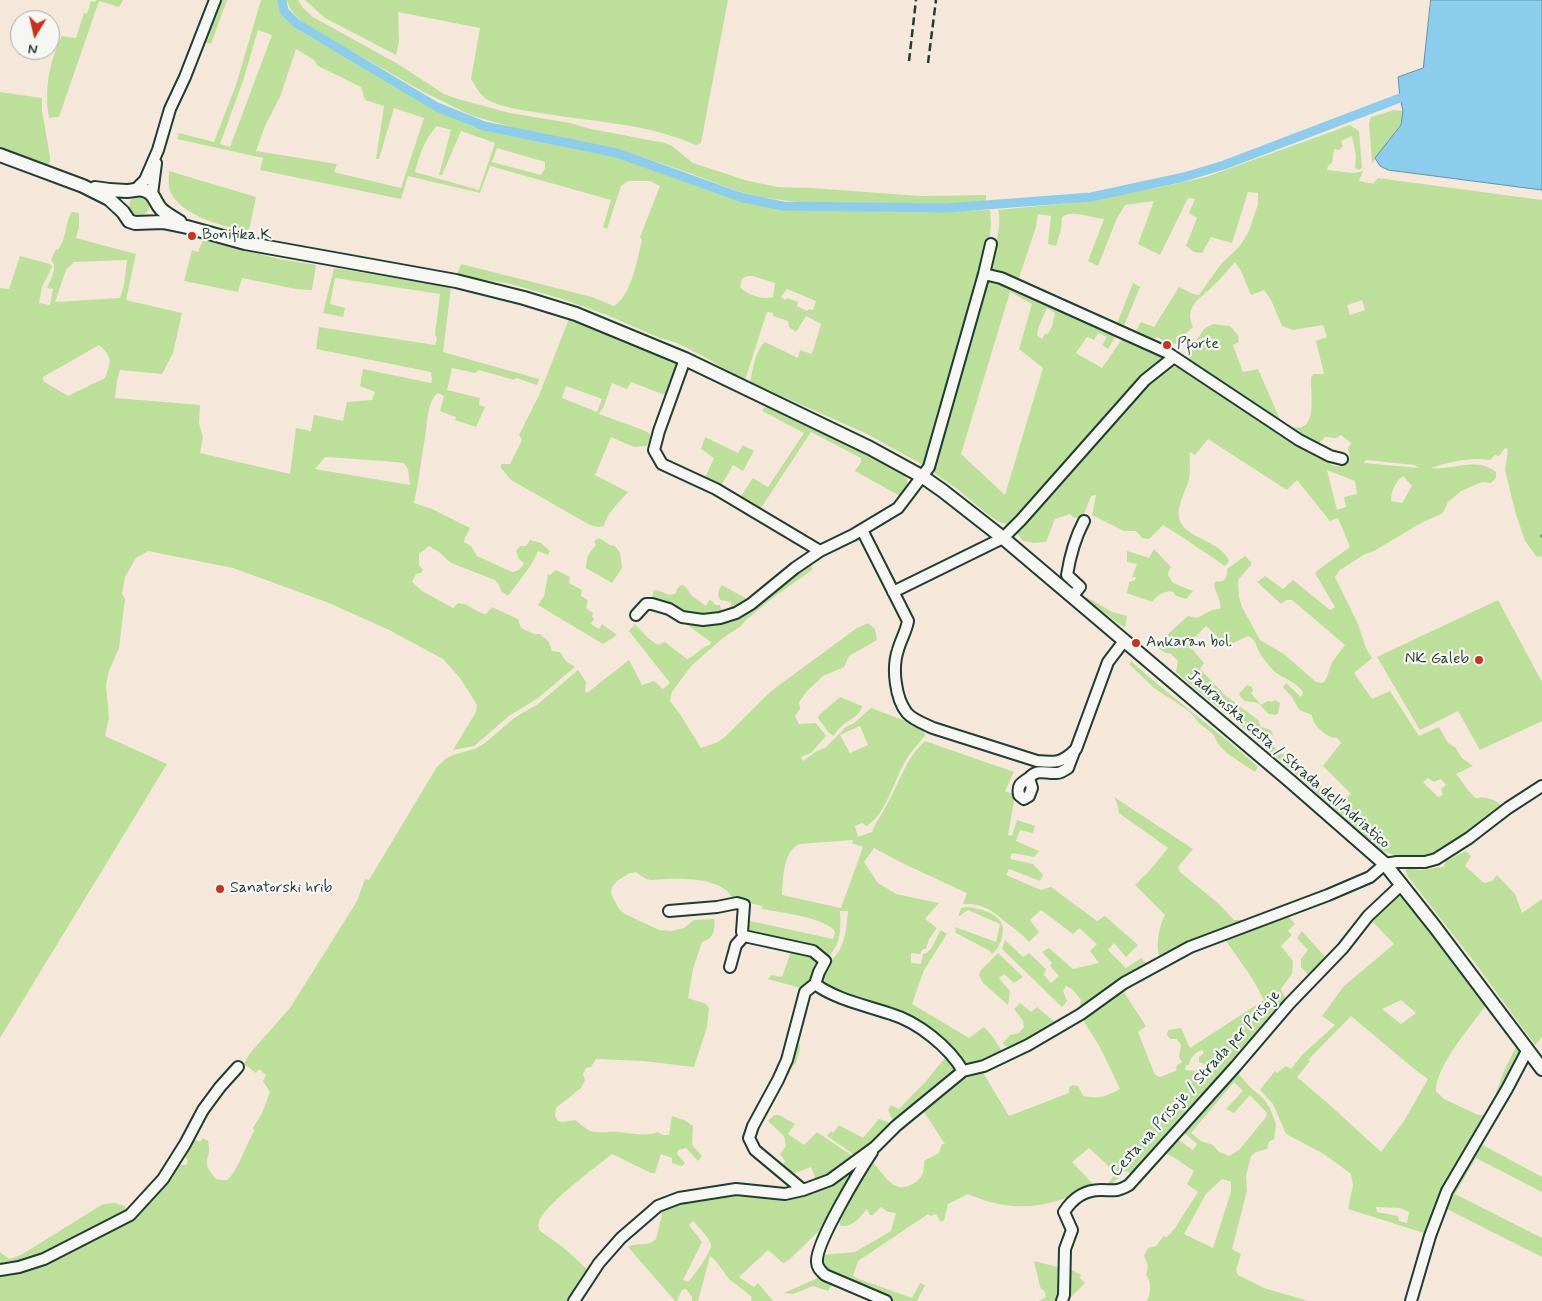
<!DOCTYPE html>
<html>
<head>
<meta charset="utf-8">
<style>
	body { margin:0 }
	#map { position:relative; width:1542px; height:1301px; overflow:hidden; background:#f5e8da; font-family:Mynerve,sans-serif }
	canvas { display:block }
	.north { position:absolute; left:10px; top:10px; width:50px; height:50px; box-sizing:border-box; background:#f6f6f2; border:1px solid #a0aca6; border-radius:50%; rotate:189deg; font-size:14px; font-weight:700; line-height:20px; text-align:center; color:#1f3d34 }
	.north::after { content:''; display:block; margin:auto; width:18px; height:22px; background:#c8321e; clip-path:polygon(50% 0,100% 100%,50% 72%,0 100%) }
</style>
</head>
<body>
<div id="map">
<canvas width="1542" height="1301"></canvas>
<div class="north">N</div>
</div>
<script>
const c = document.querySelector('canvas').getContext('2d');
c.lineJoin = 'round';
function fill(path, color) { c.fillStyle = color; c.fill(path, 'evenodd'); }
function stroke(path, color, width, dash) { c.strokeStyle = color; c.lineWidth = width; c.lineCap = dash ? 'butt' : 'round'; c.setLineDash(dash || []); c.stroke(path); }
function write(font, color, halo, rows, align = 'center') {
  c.font = font + ' Mynerve,sans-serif'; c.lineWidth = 4.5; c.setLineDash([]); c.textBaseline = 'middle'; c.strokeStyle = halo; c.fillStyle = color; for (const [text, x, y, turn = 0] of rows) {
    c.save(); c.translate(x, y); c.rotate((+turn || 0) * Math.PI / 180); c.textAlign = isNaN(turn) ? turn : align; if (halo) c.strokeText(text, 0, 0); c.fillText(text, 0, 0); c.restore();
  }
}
const green = new Path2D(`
	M96,0h27l-4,7 -20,-6 -40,116 -10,1c-5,-27 0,-57 13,-82l14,2 8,-25 3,1 4,-13 4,1z
	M219,0h8l-16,44 -7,-2z
	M261,0h19c3,15 13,23 24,33l146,83 21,10 17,5 130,25 124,45 37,7 126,4 85,-2 1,14 -1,11 -61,216 -6,14 -56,-31 -117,-52c3,-12 5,-32 15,-40l33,16 2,-8 12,4 9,-30 -15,-8 -10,16 -7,-5 -1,-6 -15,-5v-3l-6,-1 -22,68 -14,-6 -21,-14 -33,-17 -17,-5 -53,-23 -45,-16 -51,-15 -54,-9 4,-11 131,33 22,9c18,-11 23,-47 28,-66l-2,-3 20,-51 -10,-5h-22l-7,5 -14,43 -4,-2 8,-27 -121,-34 -10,27 -72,-17 -7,23 -141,-29 3,-12 -86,-19 2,-6 35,9 22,-57zM258,30l14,5 -42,112 -10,-3 23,-63zM296,49l18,11 4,6 43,21 4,13 19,6 -8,53h3l15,-51 30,10 -23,70 -67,-16 3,-8 -81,-13 9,-25 15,-29zM437,126l14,4 -12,45h3l19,-44 34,12 -16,47 -64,-18c4,-16 10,-34 22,-46zM497,148l48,14v6l-4,7 -49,-13zM747,276h6l22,7 -2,14c-11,3 -26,-2 -33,-10l2,-8zM787,289l29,12 -3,9 -4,-1 -2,2 -10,-5 1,-4 -11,-4 -2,2 -4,-3z
	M287,0h11l5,8 10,9 85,47 46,30 14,5 52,14 60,10 21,6 74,14 7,3 21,17 55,18 30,6 34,1 108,8 66,-1v7l-41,2 -148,-2 -46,-6 -62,-23 -71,-24 -97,-19 -51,-15 -48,-24 -97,-55c-15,-8 -34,-19 -38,-36z
	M305,0h423l-27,143 -5,2c-50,-22 -103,-23 -156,-32 -17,-3 -37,-5 -52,-13 -8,-4 -12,-14 -17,-21l9,-51 -82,-16 1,30 -3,13 -71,-37z
	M0,92l42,6v12l8,47v5l-3,3 -47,-17z
	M1394,110l9,1 -2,14 -29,38 -3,-40 2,-6z
	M1350,125l9,6 3,37 -3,2 -4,-2 1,-12 -4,-20 -11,5 2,5 -4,4 -5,-1 -2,14 -4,3 -1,4 27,3 9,-2 -4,10 14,3 5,-6 164,22v357l-6,-1 -11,-15 -10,-30 -10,-41 3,-21 -3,-1 -6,8 -4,-1 -5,5c-21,-3 -40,2 -59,8 20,3 45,-12 65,4v6l-5,5 -9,-1 -21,9 -13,11 -5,11 -22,10 -47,28 -9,3 -25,16 -5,7 23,47 8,24 6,10 -18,15 18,26 18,-8 29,45 20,-9 9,16 7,4 7,11 11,8 -17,8c7,8 12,18 20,24 12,-2 19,2 28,9l-71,49c-22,3 -40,2 -58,-10 -44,-40 -87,-79 -131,-118 -23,-19 -46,-36 -68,-56l2,-11 -7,-7 -5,-1 -7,-4 -1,-6 30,-27 9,2 15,-8 8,-1c2,-9 -5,-16 -6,-25l2,-3c9,2 11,-3 11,-12l18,-13 6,6v3l-13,15 1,17 3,10 18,33 24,14 32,28 7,1 4,-6 5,-15 13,-17 -53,-45h-6l-5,4 -24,-22 8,-6 18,13 10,-9 37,30 5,-3 -20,-34 3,-3 32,-23 -12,-29 -8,3 -33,-41 -10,10 -79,-51 -13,16 -5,-3c-1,9 1,19 -1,27 -3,13 -12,24 -10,38 2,21 43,23 50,44l-4,5 -49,-33 -13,-8 -14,14 -7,-1 -6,-7h-12l-32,-16 4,-20 -5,1 -8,21 -9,1 -4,-4 -15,5 -9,23 -12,1 -11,-2 -13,-16 -11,-3 -12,-8 -31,-26 -22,-15 16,-66 35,-121 5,-4 9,-1 84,37 32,19 -7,12 -6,-4 5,-8 -9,-4 -4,7 -7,-3 -11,16 26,15 20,-29 4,-1 33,14 5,5 4,10 10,-3 29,12 -22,-19 19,-28 9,-5 17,2 8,9 1,7 -6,3 10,27 15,-3 23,53c40,22 29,-26 30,-45l3,-3h10l-8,-33 11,-4 -4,-12 -30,5 -11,-4 -11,-26 -7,-10 -13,5 -10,-24 -6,-9c-8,9 -16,19 -24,26 -13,12 -27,20 -18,39l-18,17 -9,-1 -8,-6 -8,3 -34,-14 17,-43 7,4 -16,39 12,5 5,-9 13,5 25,-40 14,7 6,1 22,-31 19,-18 9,-15 9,-27v-11l-10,-1 -16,51 -21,-6 -9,16 -8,-1 -8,-6 11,-28 -8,-5 6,-14 -7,-1 -28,57 -22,-11 16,-43 -29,4 -8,13 -19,48 -10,-5 16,-42c-13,-1 -32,-10 -42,-2l-1,13 -5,16 -8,-2 3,-28 -13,-2 -2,13 -18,54 -24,-9 -5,-7c4,-16 14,-38 9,-55l81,-8 73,-13 54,-12zM1010,292l22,12 -13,45 24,19 -38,127 -44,-41zM1362,300l3,10 -15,5 -3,-10zM1047,308l8,5 -3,13 -4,8h-3l-3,5 -5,-4 2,-9zM1341,435l10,8 -3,5 2,11c-11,16 -29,2 -35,-12l10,-10 11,1zM1366,460l48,5 5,3 -55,-5zM1327,470l28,11 2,13 -13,3 2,10 -9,3zM1403,476l9,10 -10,17 -11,-2c0,-10 4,-19 12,-25zM1206,626l21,20 21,-10c8,4 8,9 11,16 3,6 11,15 15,19 9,8 24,11 29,22l-2,4 -15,-14 -3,4 9,10 7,13 13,5c0,10 15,23 25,23l4,5 -18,23 28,28 -11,8 -79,-66 1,-3 11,2 -2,-5 -10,-3 -3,-7 -33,-25 -25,-26 4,-6 -16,-19zM1428,778l6,4 7,-3 5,6 -5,4 2,6 -5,2 -15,-15z
	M169,171l87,26 -7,34c-23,-3 -70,-16 -79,-40 -2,-6 -1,-13 -1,-20z
	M129 206a10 10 0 1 1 20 0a10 10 0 1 1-20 0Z
	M72,212l7,1v14l-3,11 60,16 -10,46 56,13 -9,40 -11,21 -42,-4 -3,10 -2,18 85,7 -1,18 4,14 -3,16 90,21 6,-46 15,3 3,-16 29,6 4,-19 25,-2 3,-8 -15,-6 3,-17 68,14 1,-3 -1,-8 -115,-23 3,-22 116,18 2,-6 -2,-5 5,-40 -105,-16 -5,26 15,4 -2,9 -20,-4 11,-45 117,19 -8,65 96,27 -2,6 -21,-7 -2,2 -35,-10 -4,3 -23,-5 -5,22 33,8 -1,7 6,2 -9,20 -21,-7 1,-3 -16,-6 4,-15 -7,-3c-11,13 -9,29 -12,44 -4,22 -6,44 -11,66l18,6 38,19 -6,12v2l7,4 6,10 35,16c5,0 10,-4 12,-9l-5,-4 -3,-8 4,-5h6l4,-6 11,3 9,8 -2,4 -10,-4 -7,14 -23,31 -7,-5 -2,-6 -4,-5 -44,-17 -12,-11 -10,-6 -10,8v11l4,5 -2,3 -5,1 -4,8 10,9 31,17 5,-5c11,0 18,10 28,11l6,-7 26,12 3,9 13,6h6l9,8 3,9 8,1 6,9 9,6 -37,31 -29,18 -35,30 -21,4 23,-38 1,-7 -17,-27 -17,-19 -54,-29 -60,-27 -96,-35 -85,-17 -12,7 -11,19 -3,17 3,5 -6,49 -10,23 -3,14 3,33 -4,18 62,28 -167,274v-750l9,1 11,-33 30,8 2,3 -10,20 -3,16 11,2 3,-16 -6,-1c4,-9 11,-20 4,-28l5,-11 2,1c9,-12 7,-29 14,-38zM127,260l-3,25 -4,13 -65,4 11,-32 8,-8zM99,345c14,12 12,17 6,33l-37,18 -25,-15v-4zM325,457c26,2 53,3 79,6l4,6 2,16 -95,-16z
	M203,240l76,19 37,6 -4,25 -16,-1 -54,-11 -4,14 -54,-11 8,-31 6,2z
	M573,318l103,45 -8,30 -6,1 -31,-12 -4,7 -15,-6 -8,23 -5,8 44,16 6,3 1,5 -3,8 -13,1 -23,-10 -16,38 33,17c-8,9 -22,22 -24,34l-7,1 -7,-2 -79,-45 -10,-12v-4h9l12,-24 -3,-5 20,-40 30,-76zM566,386l36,13 -5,13 -35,-14z
	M766,405l40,18 97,50c8,9 4,15 -3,23l-45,-25 6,-9v-4l-50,-26 -50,76 -20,-12 12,-18 15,9 36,-54 -42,-22z
	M705,437l33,16 5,-8 11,6 -11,20 -10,-6 -12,21 -16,-8 9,-20 -13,-9z
	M599,538l11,7 5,1 5,7 2,15 -10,15 -26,-15c1,-14 2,-13 10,-23l-2,-4z
	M1154,549l17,18 -2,3 -1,5 5,8 20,8 -7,8 -10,-3 -3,-4c-9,-2 -16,4 -21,10l-25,-9 2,-11 6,-2 1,-3h-4l5,-13 -10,-2v-11l22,7z
	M811,559l1,11 -38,27 -28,23 -5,6 -18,12 -32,28 -19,26 -2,9 10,13 21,34 17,-6 7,-5 46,-46 86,-63 11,-5 7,6 2,11 -28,16 -5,11 -21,9 -16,15 -8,11 1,7 -5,7 4,8 17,-1 10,13 -15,17 -10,4 2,4 14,-10 8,-3 21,-21 8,-4 17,-15 51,19 3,8c-6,9 -14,16 -19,25 -11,18 -21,57 -40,66l-4,-3 -7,3 3,11 14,-5c3,-9 9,-16 13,-24 13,-22 20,-49 40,-67l89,31 -9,19 10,4 -7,40 4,1 5,-16 18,6 -2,7 -13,-3 -4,11 23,10 -5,6 -22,-4 -2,6 23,5 10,11 -3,6 -31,-12 -3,6 35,15 10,-3 46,34 8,-5 33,29 -12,12 -12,-14 -6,7 18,18 15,-10 6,7 -68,47 2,-12 -9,-11 -6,-3 -3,5 4,10 -5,6 -60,-58 3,-9 18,17 6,-4 17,16 -2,6 7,8 8,-7 -9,-10 2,-3 -10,-11 7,-4 24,21 26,-6 -9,-12 7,-7 -18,-16 -6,6 -32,-24 -11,10 9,12 -10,10c-6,-7 -13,-12 -21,-18 -16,-13 -22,-20 -45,-20l4,-11 -63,-29 -30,-16 -10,14 14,21 18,11 43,9 -14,16 12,9 -8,11 -3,10h-3l-3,5 -9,-1v10l10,1 2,-10c10,-2 12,-16 18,-24l6,4 -23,36 -12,34 57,34 15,-11 9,10 10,16 -6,4 -31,10 -47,-41 -79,-31 -19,-10c-2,-16 14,-25 20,-38 5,-11 6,-24 7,-36h-8c1,17 1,32 -10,44l-4,1 -8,-8 -73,-14 1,-14 87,19 2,-7c-7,-14 -57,-20 -73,-23v-3l-29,-7c-10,-21 -47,-21 -68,-20 -6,0 -14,2 -19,0 -4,-2 -7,-5 -10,-7l-6,1 -13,8 -5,6 -1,7 8,15 6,5 34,16 12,1 13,-3 10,-8 20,-1c2,11 -1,20 -12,23l-9,27 -5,29 18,6 3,4 -2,19 -13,40 -51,-6 -47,-2 -5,8 -5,1 -3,6 2,6 -4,8 -25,20 -1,8 3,5 5,1 12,-2c5,3 10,9 16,11 10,3 18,0 28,1 13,1 26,5 39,0l5,3h6l3,-19 12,4 9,6 -1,19 10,11 -4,5 -12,-13 -8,2 -1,4 8,9 -3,3 -10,-3v-5l-11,-4 -6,19h-4l-39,-19c-15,12 -69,52 -73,68 -1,2 0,5 0,8l25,18 25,23 -19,30h-570v-29l130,-54 47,-53h9l2,-4 -5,-9 8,-15 9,5 3,-4 5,3c5,21 -10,17 8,38 5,1 8,2 12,0 8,-5 20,-38 26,-48l-1,-3 9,-15 8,-21 -7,-11 3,-6 -7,-6 -3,4 -12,-9 6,-11 40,-45 67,-107 8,-22 4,1 54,-90 14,-23 8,-8 8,-4 22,-6 10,-6 29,-25 24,-14 40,-34 8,12 -1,8 2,3 42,-33 13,25 12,-4 9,8 7,-6 -41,-52 6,-7 13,14 10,7 7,-3 22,17c9,-3 13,-12 23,-14l1,-3 -25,-18 -4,-5 39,2zM860,726l8,19 -18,8 -10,-18zM853,840l-1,3 11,4 -22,61 -59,-13c1,-16 1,-43 17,-51z
	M556,570l14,7 -1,6 13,7 -1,6 7,4 -2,8 7,5 -1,3 2,3 -3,5 8,5 3,-5 15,11 -14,9 -65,-39 6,-9 4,-22 2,1z
	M681,585l4,1 7,10 14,10 3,-6 3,1 3,4h5l2,6v5l-27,2 -22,-8 -2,-6 -19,-7 2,-7c10,0 13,8 22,3l1,-4z
	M722,585l27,15 -22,14v-4l4,-5v-3l-11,-2c-3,-7 -2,-9 2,-15z
	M1087,597l25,15 15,4 -2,12 -40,-29z
	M1498,600l44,82v39l-62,29 -22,-39 -38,19 -43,-73z
	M1131,661c41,37 86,69 127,106l-3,5 -27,-18 -10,-10 -5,-10 -13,-10 -11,-13 -35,-23 -25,-24z
	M1247,685l5,2 1,4 -2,2 10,12 7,-4 3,1 4,-2 5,3 -2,10 -2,2 -7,-1c-3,-2 -8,-9 -12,-11 -9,-3 -12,2 -18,-9z
	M840,697l22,9c-2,11 -13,13 -20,20 -4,3 -6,6 -8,10l-5,-3 -11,-15 1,-3z
	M1114,797l79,52 -15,18 2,5 39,32 15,16h9l3,2 -54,18 -32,18c-5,-11 -1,-32 5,-43l-30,-30 16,-16 17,-21 -49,-35 -2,-10z
	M1466,851l5,5 -6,10 19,17 8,-2 5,-6 18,19 7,19 20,-14v138l-7,8 -63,-86 -63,-81 -4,-7 3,-3 11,2 25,-3 2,-6z
	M1398,893l59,72 29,40c-14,20 -51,62 -50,86l8,8 34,16h6c10,-12 14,-29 20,-44 4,-8 8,-17 13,-25l5,7 -95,181 -79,-25 5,-24 -2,-11 -27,-20 -38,-20 -13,-30 -13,-14 15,-19 2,2 9,-7 5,3 11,-14 33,-30 -13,-9 22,-30 50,-42 -24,-25zM1401,1000l15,13 -15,11 -19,-15zM1351,1016l62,52 15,11 -24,42 -23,31 -50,-46 -34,-29 13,-16 -2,-1zM1376,1207l24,1 9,4 -2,11 -8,-2 -1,-5 -21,-4z
	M968,907c17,3 40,8 34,30 -2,6 -4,13 -10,17l-2,-3 -34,-18 -1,-6 41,15 4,-18 -32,-14 -10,7 3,-9z
	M1287,915l8,9 -7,7 4,4 -11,11 12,15 -1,13 -11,15 1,3 5,9 -151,174 -10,-4 -12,11 4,5h-13l11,-14 -27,-25 -17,14 23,24c-45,21 -80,29 -127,8l-20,10 -4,16 -3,2 -5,-8 -5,2 -3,-2 -70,47 -5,15 6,3 53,19 8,-15 5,2 -8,16h-26l-2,-2 -59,-24 -9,-12v-8l34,-3 36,-21 5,-18 -8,-1 -7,-5 -8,8h-3l-3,-6c-8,9 -14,18 -26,17l-3,-6 8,-19 26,-39c15,14 21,35 44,20 7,-5 9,-13 8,-21l15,-8 3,-9h3l-23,-35c20,-17 36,-29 60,-38l27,45 60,-23v-6l4,-2 5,1 5,10c17,3 21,1 37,-7l-20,-42 -17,-27 40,-29 23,35 -8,6 17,43 5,2 16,-6 1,-6 5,-3 -3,-4 2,-13 -4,-6h-7l-3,-4 1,-5 13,-2 9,20 74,-48 -12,-22 -28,-40zM1202,1050l2,3 -5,4v5l7,3 5,-4 2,6 -2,7 -9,4 -3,-10 -4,3 -10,-1 1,-5h3c2,-8 5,-12 13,-15z
	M1302,931l25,28 -17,18 -9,-10v-8l7,-9 -11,-12z
	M792,948l21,5 6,7c-1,12 -6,21 -15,29l-36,-10 3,-4 11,2z
	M998,953l25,24 -9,6 -10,-9 -5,4 11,13 -2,14 -25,-22 -4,-8 2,-5z
	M813,991l-3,4 -3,18 -8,29 1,7 -4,14 -6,7 -1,4 -6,2 23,-81z
	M818,991l80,28 42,28 -5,1 -21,-16 -17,-9 -76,-26 -4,-2z
	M1020,1003l11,9 6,-5 20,17 -45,24 -7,-2 -2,-3 7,-8 9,-2 5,-6 -1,-6 -9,-12z
	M948,1054l9,13 -4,8 -56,47 -5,-3 -4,-9 3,-5 8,4 28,-29z
	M1237,1072l14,16 12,10 7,10 6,16 -2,15 -5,3 -2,7 -11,3 -5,4 -5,20 1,15 -15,58 9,5 -5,16 2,5 26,13 44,13h-161c4,-9 5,-18 -1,-26l2,-9 -4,-10 4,-8 8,-2 8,-10 3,1 8,-9 23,-36 -11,-8 7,-13 -21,-14 -10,-5 13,-14 17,12 4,-6 -15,-13zM1234,1082l9,9 -17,18 8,4 16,-18 17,18 -1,4 -27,33 -10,6 -11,-5 -5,-6 -12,-4 -10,-8zM1222,1179l9,3v10l-18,56 -29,-14 22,-40z
	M774,1115h5l16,9 -7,10 16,11 13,-13 40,27 -40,23 -6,-15 -21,8 -9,-7 4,-7 -5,-7 6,-8 -2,-10 -16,-15z
	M879,1119l9,3 2,4 -15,17 -19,13 -29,-20 4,-5 2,2 6,-8 24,13z
	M1479,1143l63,34v15l-66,-34 -21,36 87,44v19l-99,-50z
	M855,1167l2,1 -26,51 -42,41 -6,3 -15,-13 -29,27 15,10 4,-4 15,18h-22l1,-4 -23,-18 -14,-19 -5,-4 -12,45h-6v-4l-6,-8 -4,1 -5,11h-2l-47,-54c11,-6 19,1 28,-8l6,-24 -1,-6 18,-7 53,-7 46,2zM693,1221c5,6 15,15 18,23 2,6 -18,33 -23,38l-5,-2 19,-38 -13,-17z
	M115,1203l9,3 5,5 -89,47 -40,9v-15l9,7 12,-4 82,-51z
	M1034,1261l28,7 -2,33h-21l7,-4 -1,-5 -5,-5z
	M1068,1268l13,7 -1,3 5,5 -15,15 -1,3h-5z
	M820,1277l14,4 -6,10 -15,-5 -20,8 -9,-1z`);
const water = new Path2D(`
	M1431,0h111v190l-154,-20 -8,-4 -5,-8 26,-33 2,-14 -3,-13 -2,-21 25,-9z`);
const stream = new Path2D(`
	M1541,536h1`);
const canal = new Path2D(`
	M282,0l2,11 12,12 141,84 47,19 133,27 126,45 40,8 163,2 145,-11 93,-20 40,-12 176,-67`);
const minor = new Path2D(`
	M136,189l9,-9 13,-30 12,-41 15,-32 30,-77
	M152,194l4,-31
	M984,274l17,4 167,75 131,87 31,16 12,3
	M685,359l-26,72 -5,19 8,14 54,25 104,62
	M862,530l46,91c-2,11 -7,18 -10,29 -6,17 -3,48 9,63 6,7 18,11 26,15l104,33c19,2 25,2 39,-12l32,-87 16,-21
	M893,592l110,-54 18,-18 124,-140 29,-23
	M1072,597l8,-10 -13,-12c3,-19 8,-37 17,-54
	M636,615l10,-11h6l17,5 13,8 21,3 17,-2 16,-5 15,-9 44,-36 25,-17 33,-16 45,-27 31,-41 55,-193 7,-30
	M1029,778c-8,5 -12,7 -10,17l5,4 5,-3 3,-8 -3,-10c9,-10 16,-4 28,-5 3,0 8,-3 11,-5l6,-16
	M669,911l48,-4 20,-4 7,2 -2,27 2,4 69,15 12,10 -6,11 -4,12c22,16 50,21 76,30 27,8 58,33 72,57
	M730,967l6,-22 8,-9
	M872,1152c-12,18 -57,92 -55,110 0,6 4,9 8,13l61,26
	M803,1190l-48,-40 -6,-12 4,-12 25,-46 9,-20 18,-68 10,-8
	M0,1270l19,-3 25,-8 86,-44 33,-36 22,-35 18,-34 17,-23 18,-20
	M574,1301l25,-38 22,-25 37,-32 21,-8 57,-9 49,5 18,-4 27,-10 45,-33 21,-21 67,-55 21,-5 44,-21 53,-31 43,-31 66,-36 138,-52 42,-18 15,-13 12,-2h28l11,-3 33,-21 39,-30 34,-22
	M1062,1301l2,-6 1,-46 7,-19 -8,-18c9,-14 20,-22 37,-22 13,0 16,2 28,-5l107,-119 53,-62 54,-56 25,-32 34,-32
	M1411,1301l19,-65 17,-45 60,-102 21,-40`);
const major = new Path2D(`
	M0,155l83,31 26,13 14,13 6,9 6,2 28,-1 24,5 58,16 211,38 68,17 52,16 109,45 185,89 53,29 20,14 60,47 287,243 95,83 50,63 107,142
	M95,188c11,2 21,3 32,3 7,0 12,-4 19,0 9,3 9,12 15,18 5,5 13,9 19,13`);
const rail = new Path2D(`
	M909,61l7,-61
	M928,63l8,-63`);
const markers = [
	[192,236,5,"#c8321e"],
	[1167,345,5,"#c8321e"],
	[1136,643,5,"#c8321e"],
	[1479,660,5,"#c8321e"],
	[220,889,5,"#c8321e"]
];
const poiNames = [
	["Bonifika K",202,236],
	["Pforte",1177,345],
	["Ankaran bol.",1146,643],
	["NK Galeb",1469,660,"right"],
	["Sanatorski hrib",230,889]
];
const streetNames = [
	["Jadranska cesta / Strada dell'Adriatico",1288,760,41],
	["Cesta na Prisoje / Strada per Prisoje",1196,1084,-48]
];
fill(green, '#bce09a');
fill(water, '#8ccded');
stroke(water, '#6093a3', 1);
stroke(stream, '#6093a3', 2.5);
stroke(canal, '#8ccded', 9);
stroke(minor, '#1f3d34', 14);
stroke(major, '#1f3d34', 16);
stroke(minor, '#f6f6f2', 10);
stroke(major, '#f6f6f2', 12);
stroke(rail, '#1f3d34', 2.5, [8, 4]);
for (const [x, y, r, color] of markers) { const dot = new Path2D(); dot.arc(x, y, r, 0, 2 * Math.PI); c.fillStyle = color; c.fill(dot); stroke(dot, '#f6f6f2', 2); }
write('16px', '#1f3d34', '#f6f6f2', poiNames, 'left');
write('16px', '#1f3d34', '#f6f6f2', streetNames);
</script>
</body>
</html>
